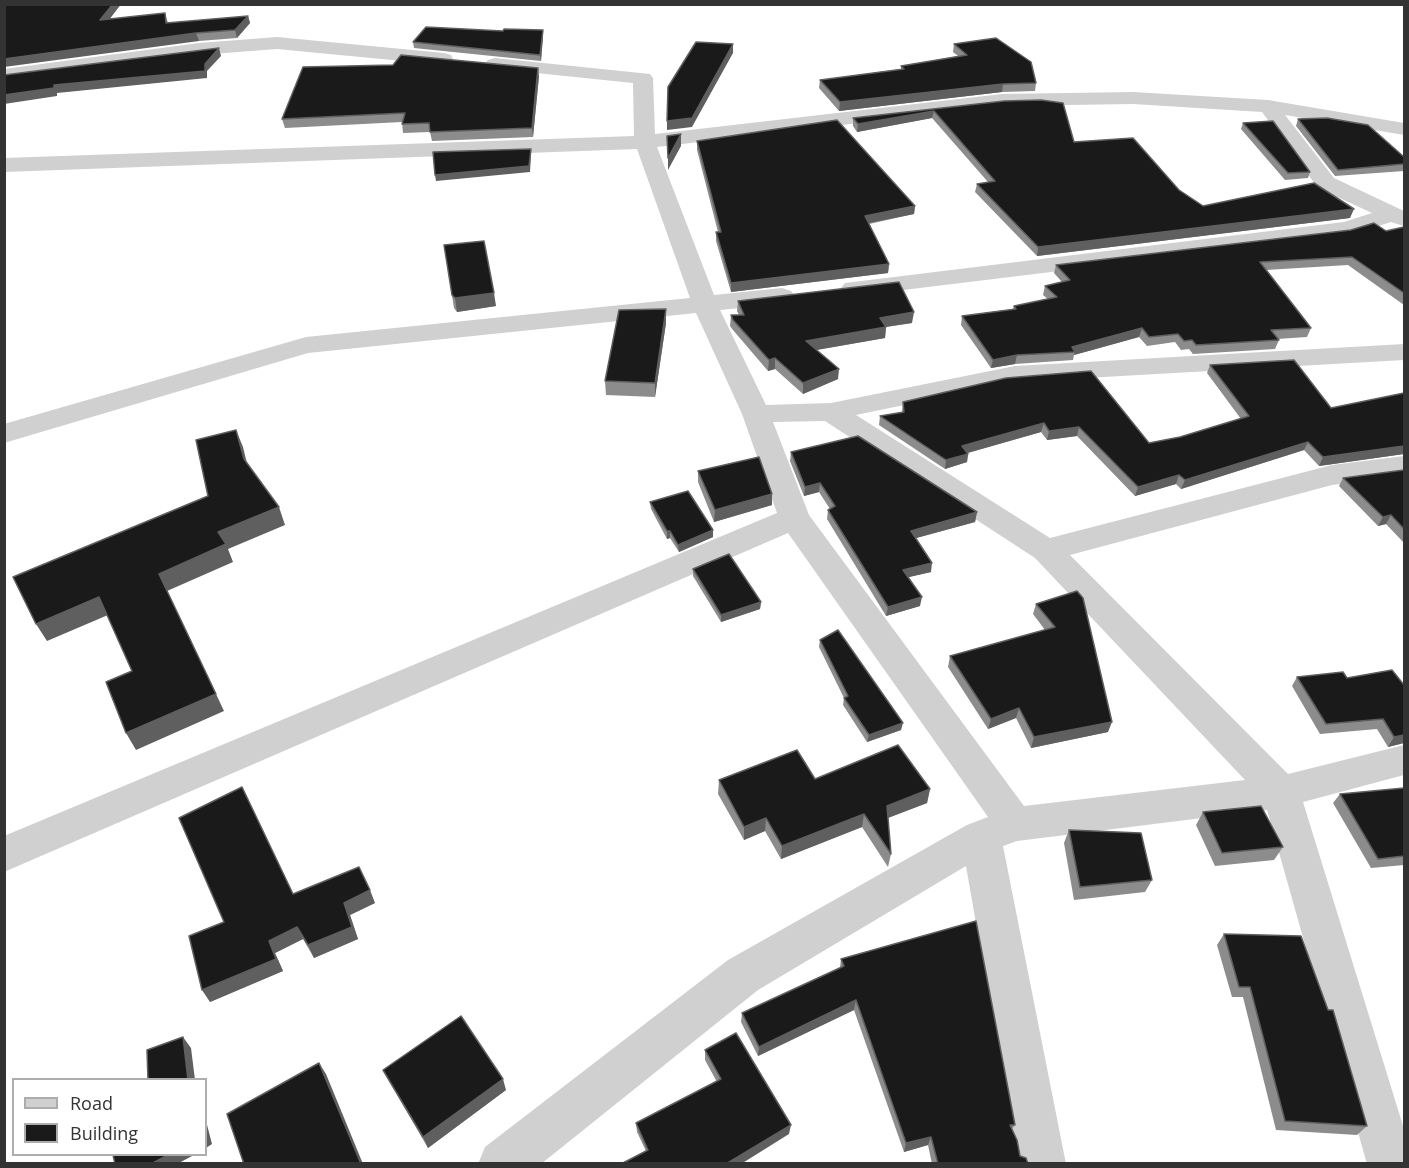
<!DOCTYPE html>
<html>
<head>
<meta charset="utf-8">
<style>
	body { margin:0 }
	#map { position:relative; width:1409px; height:1168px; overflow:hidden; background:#fff; font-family:"Open Sans",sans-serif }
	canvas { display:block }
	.frame { position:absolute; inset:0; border:6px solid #333; pointer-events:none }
	.legend { position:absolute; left:12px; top:1078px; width:195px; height:78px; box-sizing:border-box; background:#fff; border:2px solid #adadad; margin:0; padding:8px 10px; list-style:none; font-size:18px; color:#333 }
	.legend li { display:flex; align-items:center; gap:12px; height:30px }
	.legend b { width:30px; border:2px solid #adadad }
</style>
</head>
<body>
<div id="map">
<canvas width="1409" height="1168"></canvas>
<div class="frame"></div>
<ul class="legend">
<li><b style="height:8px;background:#d0d0d0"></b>Road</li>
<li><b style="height:16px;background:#1a1a1a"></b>Building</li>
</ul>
</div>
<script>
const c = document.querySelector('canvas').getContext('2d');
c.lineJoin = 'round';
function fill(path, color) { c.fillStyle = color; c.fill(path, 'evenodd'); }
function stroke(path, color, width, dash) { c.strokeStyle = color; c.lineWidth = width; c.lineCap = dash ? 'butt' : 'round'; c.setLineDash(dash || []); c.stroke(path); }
const street = new Path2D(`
	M277,37l167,16 7,2 2,4 -2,4 -7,2 -167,-16 -78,6 -195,26v-12l195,-26z
	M495,58l155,16 3,4 2,56 347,-40 131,-2 135,8 136,23v12l-119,-20 49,63 70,33v15l-13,-4 -44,14 -493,60 -9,-3 -4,-5 4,-5 499,-61 28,-9 -54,-25 -56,-76 -129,-8 -131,2 -345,41 57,148 68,-7 9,3 4,5 -4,5 -9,3 -62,6 46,95 65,-2 184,-37 389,-22v16l-389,22 -159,33 194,123 282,-73 72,-9v20l-72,9 -262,70 218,219 116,-29v30l-101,27 101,327v35h-37l-100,-354 -250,31 -14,5 63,318h-48l-52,-298 -208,124 -217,174h-63l7,-17 243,-187 239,-135 21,-8 -200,-284 -784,339v-36l773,-323 -35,-99 -46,-101 -388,40 -304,90v-19l302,-87 384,-39 -53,-149 -633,23v-14l630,-22 -1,-53 -145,-15 -3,-4 3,-4zM825,421l210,137 210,222 -221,26 -215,-291 -36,-93z`);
const wall = new Path2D(`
	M4,4h117l-12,15 56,-6 3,10 80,-7 2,7 -13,15 -38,3z
	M503,31l40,5 -2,25 -127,-13 -1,-6z
	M954,44l82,39 -1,8 -33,1 -163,19 -20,-23 1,-8 81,-11v-3l57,-10 -5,-4z
	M539,76l-6,61 -101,4 -2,-9 -27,1 -1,-11 -117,6 -3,-9z
	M1004,101l70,41 105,48 24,16 147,12 -313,38 -62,-64 2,-8 11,-2 -56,-64 -75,14 -4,-6v-8z
	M1298,119l106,38v14l-69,5 -39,-50z
	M1243,123l67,49 -2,6 -23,2 -44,-51z
	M697,141l218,65 -1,8 -45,10 20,40 -1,9 -157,19 -15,-51v-9h2l-21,-82z
	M1404,227v78l-56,-40 -82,5 45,58 -4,9 -30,2 2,1 -4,9 -82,5 -4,-5 -8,1 -6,-8 -28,4 -8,-9 -65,18 -1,5 -58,4 -24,4 -30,-43 1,-9 51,-7 1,-3 34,-7 -5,-4 2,-9 17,-4 -8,-9 2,-8 330,-34z
	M444,245l52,61 -39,6 -3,-4z
	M738,301l174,22 -26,4 -1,11 -69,12 22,29 -35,15 -28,-25 -7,2 -35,-41 -3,-4 1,-11h8l-2,-4z
	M666,309v14l-11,74 -49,-2 -1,-14z
	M1210,365l121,43 73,-15v61l-85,12 -15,-16 -123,39 -5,-5 -41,12 -58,-60 -30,4 -6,-8 -73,21v1l-1,8 -22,7 -66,-44 1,-9 22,-4 1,-10 103,-24 143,65 31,-6 61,-18 -34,-46z
	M791,452l186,60 -2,10 -59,16 15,34 -23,5 12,29 -34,10 -59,-97 1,-9 2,-1 -11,-17 -15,4 -14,-35z
	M1404,470v73l-18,-19 -8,2 -39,-40 4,-8z
	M698,471l74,34 -58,17 -16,-40z
	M650,502l63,28v7l-34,15 -9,-14 -3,1 -16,-30z
	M693,569l68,33 -1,7 -39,13 -28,-46z
	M1077,591l31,141 -77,16 -15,-30 -28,11 -40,-62 2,-11 95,-26 -12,-16 3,-10z
	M820,640l81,90 -34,12 -24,-37 1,-7 -25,-51z
	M1297,677l50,1 57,7v58l-16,4 -11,-18 -57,5 -28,-48z
	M815,779l115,10 -3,14 -39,15 3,36 -3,13 -26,-40 -81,32 -16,-28 -21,9 -26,-46 1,-14z
	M1404,788v77l-33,3 -38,-65 7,-9z
	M1203,812l80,35 -9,13 -59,6 -19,-41z
	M1069,830l83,50 -7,12 -71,8 -10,-57z
	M293,893l82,10 -25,12 8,24 -44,19 -11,-19 -28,14 8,18 -73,31z
	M1224,934l143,192 -10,9 -81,-5 -33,-133h-11l-15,-52z
	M841,959l174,166 -3,4 8,27 8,8h-96l-4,-19 -24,7 -50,-142 -96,46 -17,-34 1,-9 98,-45z
	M705,1050l84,84 -143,17 -9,-19 -1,-9 81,-41 -12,-22z
	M383,1070l123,20 -78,58 -39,-67z`);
const shadedWall = new Path2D(`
	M113,4h8l-18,24 -3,-8z
	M248,16l2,7 -13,15 -2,-8z
	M543,30v6l-2,25 -1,-6z
	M196,33l3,8 -195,26v-8z
	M733,44v9l-41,74 -25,3v-9z
	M219,48l2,8 -14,15v7l-150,15v3l-53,8v-9l50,-10 151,-21z
	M538,68l1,8 -6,61 -1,-9z
	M1003,84l-1,8 -163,19 1,-9z
	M934,111l-2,7 -75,14 1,-8z
	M681,134v12l-13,24v-12z
	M531,149v6l-1,17 -94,9 -1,-6z
	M915,206l-1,8 -50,10 1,-8z
	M1354,209l-4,9 -313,38 1,-9z
	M889,264l-1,9 -157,19v-9z
	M494,293l2,13 -39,6 -2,-14z
	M666,309v14l-11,74v-14z
	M914,312l-2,11 -34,5 2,-10z
	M886,327l-1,11 -80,14 1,-11z
	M1142,328l-3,9 -65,18 1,-3 -3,-5z
	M1017,355l-2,9 -24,4 2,-8z
	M775,358v11l-7,2 1,-11z
	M839,369l-1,10 -35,15v-11z
	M1044,423l-3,9 -81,23 2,-9z
	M1079,427l-2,9 -30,4 2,-9z
	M236,430l7,17 7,29 -6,-17z
	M1308,442l-4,8 -123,39 4,-9z
	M1404,446v8l-85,12 4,-9z
	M968,454l-1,8 -22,7 1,-9z
	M1179,475l-3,9 -41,12 3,-9z
	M820,483l-1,9 -15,4 1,-9z
	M772,494v11l-58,17 1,-12z
	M279,507l6,18 -57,24 5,13 -66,29 -8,-17 59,-42z
	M977,512l-2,10 -66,18 2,-9z
	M1391,515l-5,9 -8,2 5,-9z
	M713,530v7l-34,15 -1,-7z
	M667,531h3v7l-3,1z
	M932,563l-1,9 -30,7 2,-9z
	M99,597l9,18 -61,26 -11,-17z
	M922,597l-2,9 -34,10 2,-9z
	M761,602l-1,7 -39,13v-7z
	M216,694l8,17 -88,39 -10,-17z
	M1019,708l-3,10 -28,11 3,-10z
	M1112,722l-4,10 -77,16 3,-11z
	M903,723l-2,7 -34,12 2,-7z
	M1404,735v8l-16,4 6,-10z
	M930,789l-3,14 -42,16 2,-13z
	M864,814l-2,13 -81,32 1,-13z
	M766,818l-1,13 -21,9v-13z
	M370,890l5,13 -25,12 8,24 -44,19 -6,-13 36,-42z
	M297,927l6,12 -28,14 8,18 -73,31 -8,-12 67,-49z
	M856,1000l-2,10 -96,46 1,-9z
	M183,1037l8,11 4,32h-7l-1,-5z
	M319,1063l7,11 37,90h-2z
	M503,1079l3,11 -78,58 -5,-11z
	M206,1121l6,23 -6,4z
	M791,1125l-2,9 -48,30h-15z
	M931,1137l-3,8 -24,7 2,-9z
	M168,1155h26l-17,9h-26z`);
const building = new Path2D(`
	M4,4h109l-13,16 65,-7 1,10 82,-7 -13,14 -39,3 -192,26z
	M426,27l77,4 1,-2 39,1 -3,25 -127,-13z
	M996,38l35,24 5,21 -33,1 -163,18 -20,-22 84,-11 -3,-3 66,-11 -13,-11z
	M696,42l37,2 -41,74 -25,3 1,-34z
	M219,48l-14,16v7l-151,14v3l-50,7v-20z
	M401,55l137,13 -6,60 -102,4 -1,-9 -27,1 3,-11 -123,6 21,-52 90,-2z
	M1041,100l22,3 11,39 59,-4 46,52 24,16 111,-23 40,26 -316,38 -61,-63 18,-3 -61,-70 -76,13 -5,-6 151,-17z
	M1327,118l41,7 36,32v7l-66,6 -40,-51z
	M837,120l78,86 -50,10 24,48 -158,19 -15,-51h5l-24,-91z
	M1273,121l37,51 -22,1 -45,-50z
	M681,134l-13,24 -1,-22z
	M531,149l-2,17 -94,9 -2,-23z
	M1374,223l12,8 18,-4v66l-52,-36 -92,5 51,66 -40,2 8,10 -83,5 -4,-5 -8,1 -6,-7 -29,3 -7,-9 -70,19 3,5 -58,3 -24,5 -31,-44 54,-7 -2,-3 43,-9 -12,-11 25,-6 -14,-15 295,-35z
	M484,241l10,52 -39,5 -3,-3 -8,-50z
	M899,282l15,30 -34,6 6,9 -80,14 33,28 -36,14 -28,-25 -6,2 -36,-40 -2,-5h13l-6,-14z
	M666,309l-11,74 -50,-2 14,-71z
	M1294,360l37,48 73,-15v53l-81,11 -15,-15 -123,38 -6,-5 -41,12 -59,-60 -30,4 -5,-8 -82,23 6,8 -22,6 -66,-44 24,-4 -1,-10 103,-24 85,-7 58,72 31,-6 69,-21 -39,-51z
	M236,430l8,29 35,48 -61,25 8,12 -67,30 57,120 -90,39 -20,-51 26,-11 -33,-74 -63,27 -23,-47 195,-81 -12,-56z
	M858,436l119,76 -66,19 21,32 -29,7 19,27 -34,10 -60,-97 7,-4 -15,-23 -15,4 -14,-35z
	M759,457l13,37 -57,16 -17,-39z
	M1404,470v59l-13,-14 -8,2 -40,-39z
	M688,491l25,39 -35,15 -8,-14h-3l-17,-29z
	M729,554l32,48 -40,13 -28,-46z
	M1077,591l6,7 29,124 -78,15 -15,-29 -28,11 -41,-63 105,-29 -19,-23z
	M838,630l65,93 -34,12 -25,-37 4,-2 -28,-56z
	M1392,670l12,15v50l-10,2 -11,-18 -57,5 -29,-47 46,-5 4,6z
	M898,745l32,44 -43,17 4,48 -27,-40 -82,32 -16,-28 -22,9 -25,-47 78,-30 18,29z
	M242,787l51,107 66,-27 11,23 -26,13 8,24 -44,18 -11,-18 -28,14 7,18 -74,31 -13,-54 35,-14 -45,-104z
	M1404,788v68l-26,3 -38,-65z
	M1261,806l22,41 -61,6 -19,-41z
	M1069,830l72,3 11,47 -72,7z
	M976,921l39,204h-5l7,15 3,16 6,2 2,6h-90l-7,-27 -25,6 -50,-143 -97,47 -17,-34 102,-47 -3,-7z
	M1224,934l77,2 27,74h5l34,116 -82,-5 -35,-134h-11z
	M461,1016l42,63 -80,58 -40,-67z
	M736,1033l55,92 -65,39h-105l27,-14 -12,-27 85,-44 -16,-29z
	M183,1037l5,43h-40l-1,-30z
	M319,1063l42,101h-117l-17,-50z
	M113,1155h55l-17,9h-36z`);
fill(street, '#d0d0d0');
fill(wall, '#8c8c8c');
fill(shadedWall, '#5f5f5f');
fill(building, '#1a1a1a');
stroke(building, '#5f5f5f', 1.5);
</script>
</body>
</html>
